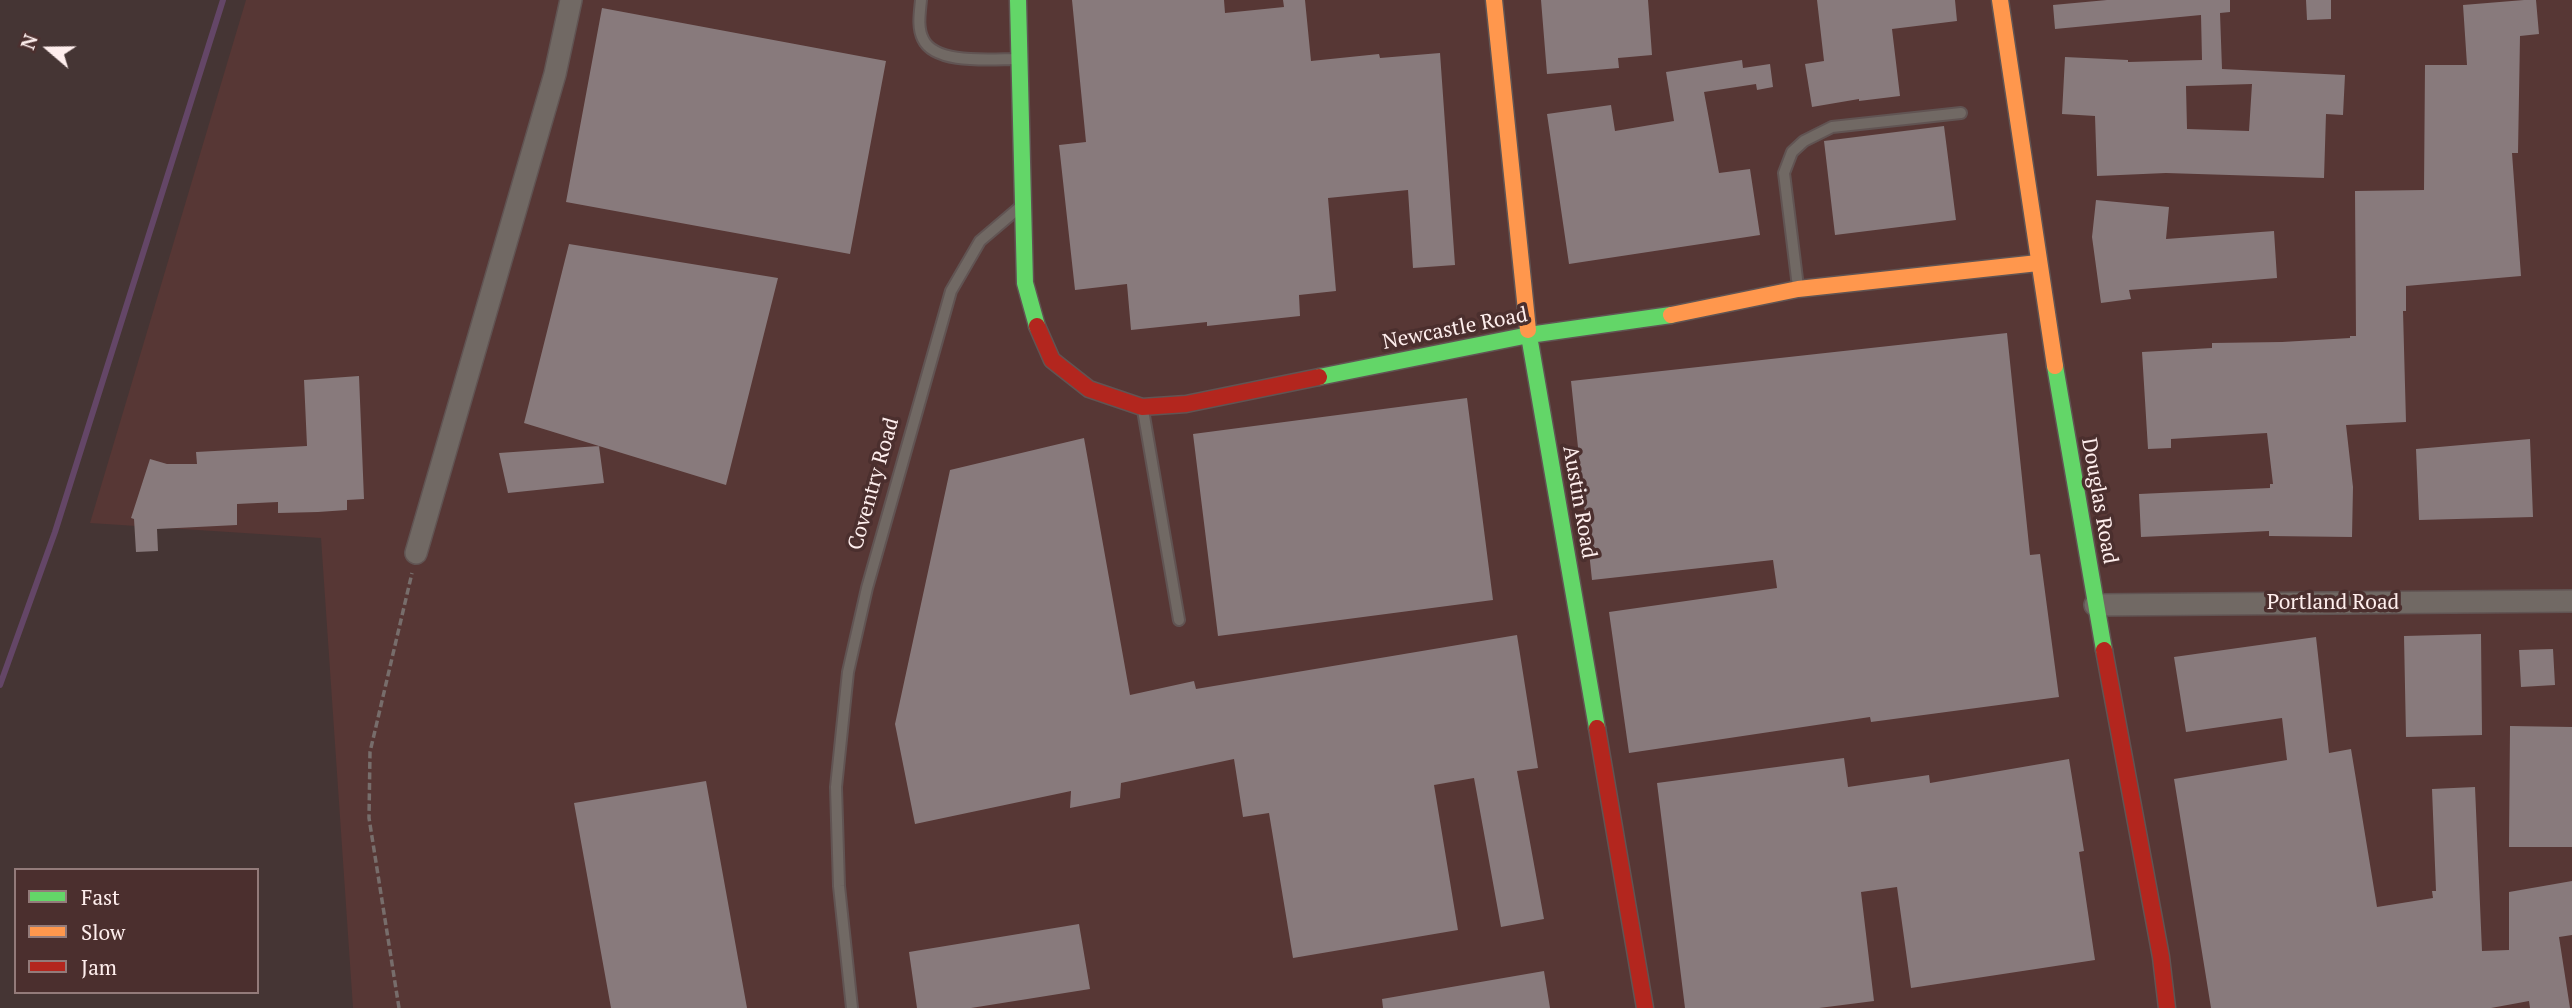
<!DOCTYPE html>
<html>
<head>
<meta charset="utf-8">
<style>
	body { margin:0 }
	#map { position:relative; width:2572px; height:1008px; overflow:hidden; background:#453534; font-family:"PT Serif",serif }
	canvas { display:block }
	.legend { position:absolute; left:14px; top:868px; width:245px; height:126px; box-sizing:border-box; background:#4b2f2e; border:2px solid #937b7a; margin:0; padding:9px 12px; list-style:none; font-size:21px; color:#feeeed }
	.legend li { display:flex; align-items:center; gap:14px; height:35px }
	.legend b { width:35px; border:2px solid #937b7a }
	.north { position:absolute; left:14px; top:14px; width:70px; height:70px; -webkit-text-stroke:5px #4b2f2e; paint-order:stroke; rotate:290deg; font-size:19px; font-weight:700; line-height:28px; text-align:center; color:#feeeed }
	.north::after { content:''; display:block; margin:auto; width:24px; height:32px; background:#feeeed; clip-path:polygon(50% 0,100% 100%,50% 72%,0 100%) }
</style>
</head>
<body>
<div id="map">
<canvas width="2572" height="1008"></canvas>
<ul class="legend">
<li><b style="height:9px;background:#63d668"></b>Fast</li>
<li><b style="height:9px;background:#ff974d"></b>Slow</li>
<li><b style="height:9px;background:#b3261e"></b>Jam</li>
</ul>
<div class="north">N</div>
</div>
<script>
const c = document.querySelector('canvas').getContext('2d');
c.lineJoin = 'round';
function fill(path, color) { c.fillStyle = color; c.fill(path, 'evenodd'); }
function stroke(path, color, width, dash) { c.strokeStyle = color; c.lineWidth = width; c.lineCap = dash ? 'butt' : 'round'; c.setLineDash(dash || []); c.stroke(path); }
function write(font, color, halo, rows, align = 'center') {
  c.font = font + ' "PT Serif",serif'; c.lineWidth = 7; c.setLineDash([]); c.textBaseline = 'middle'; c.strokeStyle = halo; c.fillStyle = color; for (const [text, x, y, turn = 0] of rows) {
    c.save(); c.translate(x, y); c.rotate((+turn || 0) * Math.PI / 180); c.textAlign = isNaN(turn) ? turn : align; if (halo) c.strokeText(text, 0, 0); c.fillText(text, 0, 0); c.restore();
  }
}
const built = new Path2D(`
	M246,0h2326v1008h-2219l-32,-470 -231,-15z`);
const stream = new Path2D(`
	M0,685l55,-153 168,-532`);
const building = new Path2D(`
	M1072,0h152l1,13 59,-6 -1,-7h22l6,61 68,-7 1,4 60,-5 15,212 -42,3 -5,-78 -80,8 8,93 -37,4 1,21 -93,10v-4l-76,8 -4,-46 -52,6 -16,-145 27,-3z
	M1541,0h107l4,55 -34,3 1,10 -72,6z
	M1817,0h138l2,21 -65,8 8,67 -41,5v-2l-47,8 -7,-43 19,-3z
	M2107,0h123v12l-10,1 2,56 123,6 -2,40 -17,-1 -2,64 -158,-5 -69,3 -2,-60 -33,-2 3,-57 63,3v2l74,-2 -1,-45 -146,14 -2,-24zM2252,84l-3,47 -62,-2 -1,-43z
	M2306,0h25v19l-24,1z
	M2524,0h12l3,34 -19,2 -2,117h-6l9,123 -115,10v25h-3l3,111 -60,3 7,62 -1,50 -83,-1v-5l-128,6 -2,-43 131,-6v-4h3l-6,-51 -96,6v9l-23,1 -6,-97 70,-4v-5l70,-1 68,-4v-2h6l-1,-145 69,-1 1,-125h42l-4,-60z
	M602,8l284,53 -36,193 -284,-52z
	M1742,60l1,8 27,-4 3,23 -16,3 -1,-6 -52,8 15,81 31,-4 10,66 -191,29 -22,-150 64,-9 4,26 59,-10 -8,-49z
	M1944,126l12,94 -121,15 -11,-94z
	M2096,200l73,7 -3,32 108,-8 3,47 -148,12 2,9 -30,4 -9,-66z
	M569,244l209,34 -52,207 -202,-62z
	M2007,333l23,222 10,-1 19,143 -188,25 -1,-5 -241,36 -20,-141 168,-24 -4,-28 -181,20 -21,-199z
	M359,376l5,123 -17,1v10l-29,2 -40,1v-11l-41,2v21l-80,4 1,22 -22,1 -2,-33 -3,-1 19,-59 17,5h30l-1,-12 111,-6 -3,-66z
	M1467,398l26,202 -275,36 -25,-202z
	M1084,438l46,257 64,-14 2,8 321,-54 21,133 -21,3 27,148 -43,8 -27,-149 -40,7 24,145 -165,28 -24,-145 -26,4 -9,-58 -113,24 -1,15 -50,10 1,-17 -156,33 -20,-100 55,-254z
	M2530,439l3,78 -114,3 -3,-71z
	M599,446l5,37 -96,10 -9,-40z
	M2481,634l1,101 -76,2 -2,-101z
	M2316,637l13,116 22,-4 26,158 56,-9 -1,-7h4l-4,-102 43,-2 7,164 27,-1v-58l63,-11v54l-13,2 11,71h-40l-1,-7 -38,7h-280l-37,-229 113,-19 -5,-42 -96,14 -12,-75z
	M2553,649l2,36 -34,2 -2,-37z
	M2510,726l62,1v120h-63z
	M1844,758l4,29 81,-12 1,8 139,-24 15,92 -5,1 16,108 -184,28 -14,-101 -36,5 13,109 -55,7h-134l-28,-225z
	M706,781l41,227h-136l-37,-205z
	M1079,924l11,65 -119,19h-54l-8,-56z
	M1544,971l6,37h-167l-1,-9z`);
const path = new Path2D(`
	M399,1008l-30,-190 1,-66 42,-179`);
const lane = new Path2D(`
	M921,0c-1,12 -4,27 2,39 12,26 68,20 94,20
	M1798,287l-14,-114 8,-21 12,-11 28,-14 129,-14
	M1143,410l36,210
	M852,1008l-13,-122 -3,-99 12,-115 19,-84 84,-297 29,-50 40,-34`);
const street = new Path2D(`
	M416,553l139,-479 16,-74
	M2095,605l477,-4`);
const fast = new Path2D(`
	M1018,0l7,283 12,43
	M1528,330l69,398
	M2055,366l49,284
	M1319,377l210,-42 142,-20`);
const slow = new Path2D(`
	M1494,0l34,330
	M2000,0l55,366
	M1671,315l127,-26 240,-26`);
const jam = new Path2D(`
	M1037,326l15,34 37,29 53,18 44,-3 133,-27
	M2104,650l57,307 6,51
	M1597,728l48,280`);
const streetNames = [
	["Newcastle Road",1455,329,-11],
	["Coventry Road",874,484,-74],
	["Douglas Road",2099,501,80],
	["Austin Road",1579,502,80],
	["Portland Road",2333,603]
];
fill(built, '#573735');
stroke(stream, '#644667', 6);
fill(building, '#887a7c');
stroke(lane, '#615453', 14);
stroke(street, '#615453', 24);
stroke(fast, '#615453', 19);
stroke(slow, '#615453', 19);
stroke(jam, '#615453', 19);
stroke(path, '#776d6b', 3.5, [7, 3.5]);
stroke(lane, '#716964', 10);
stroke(street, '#716964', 21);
stroke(fast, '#63d668', 16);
stroke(slow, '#ff974d', 16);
stroke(jam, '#b3261e', 16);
write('21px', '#feeeed', '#4b2f2e', streetNames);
</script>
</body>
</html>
